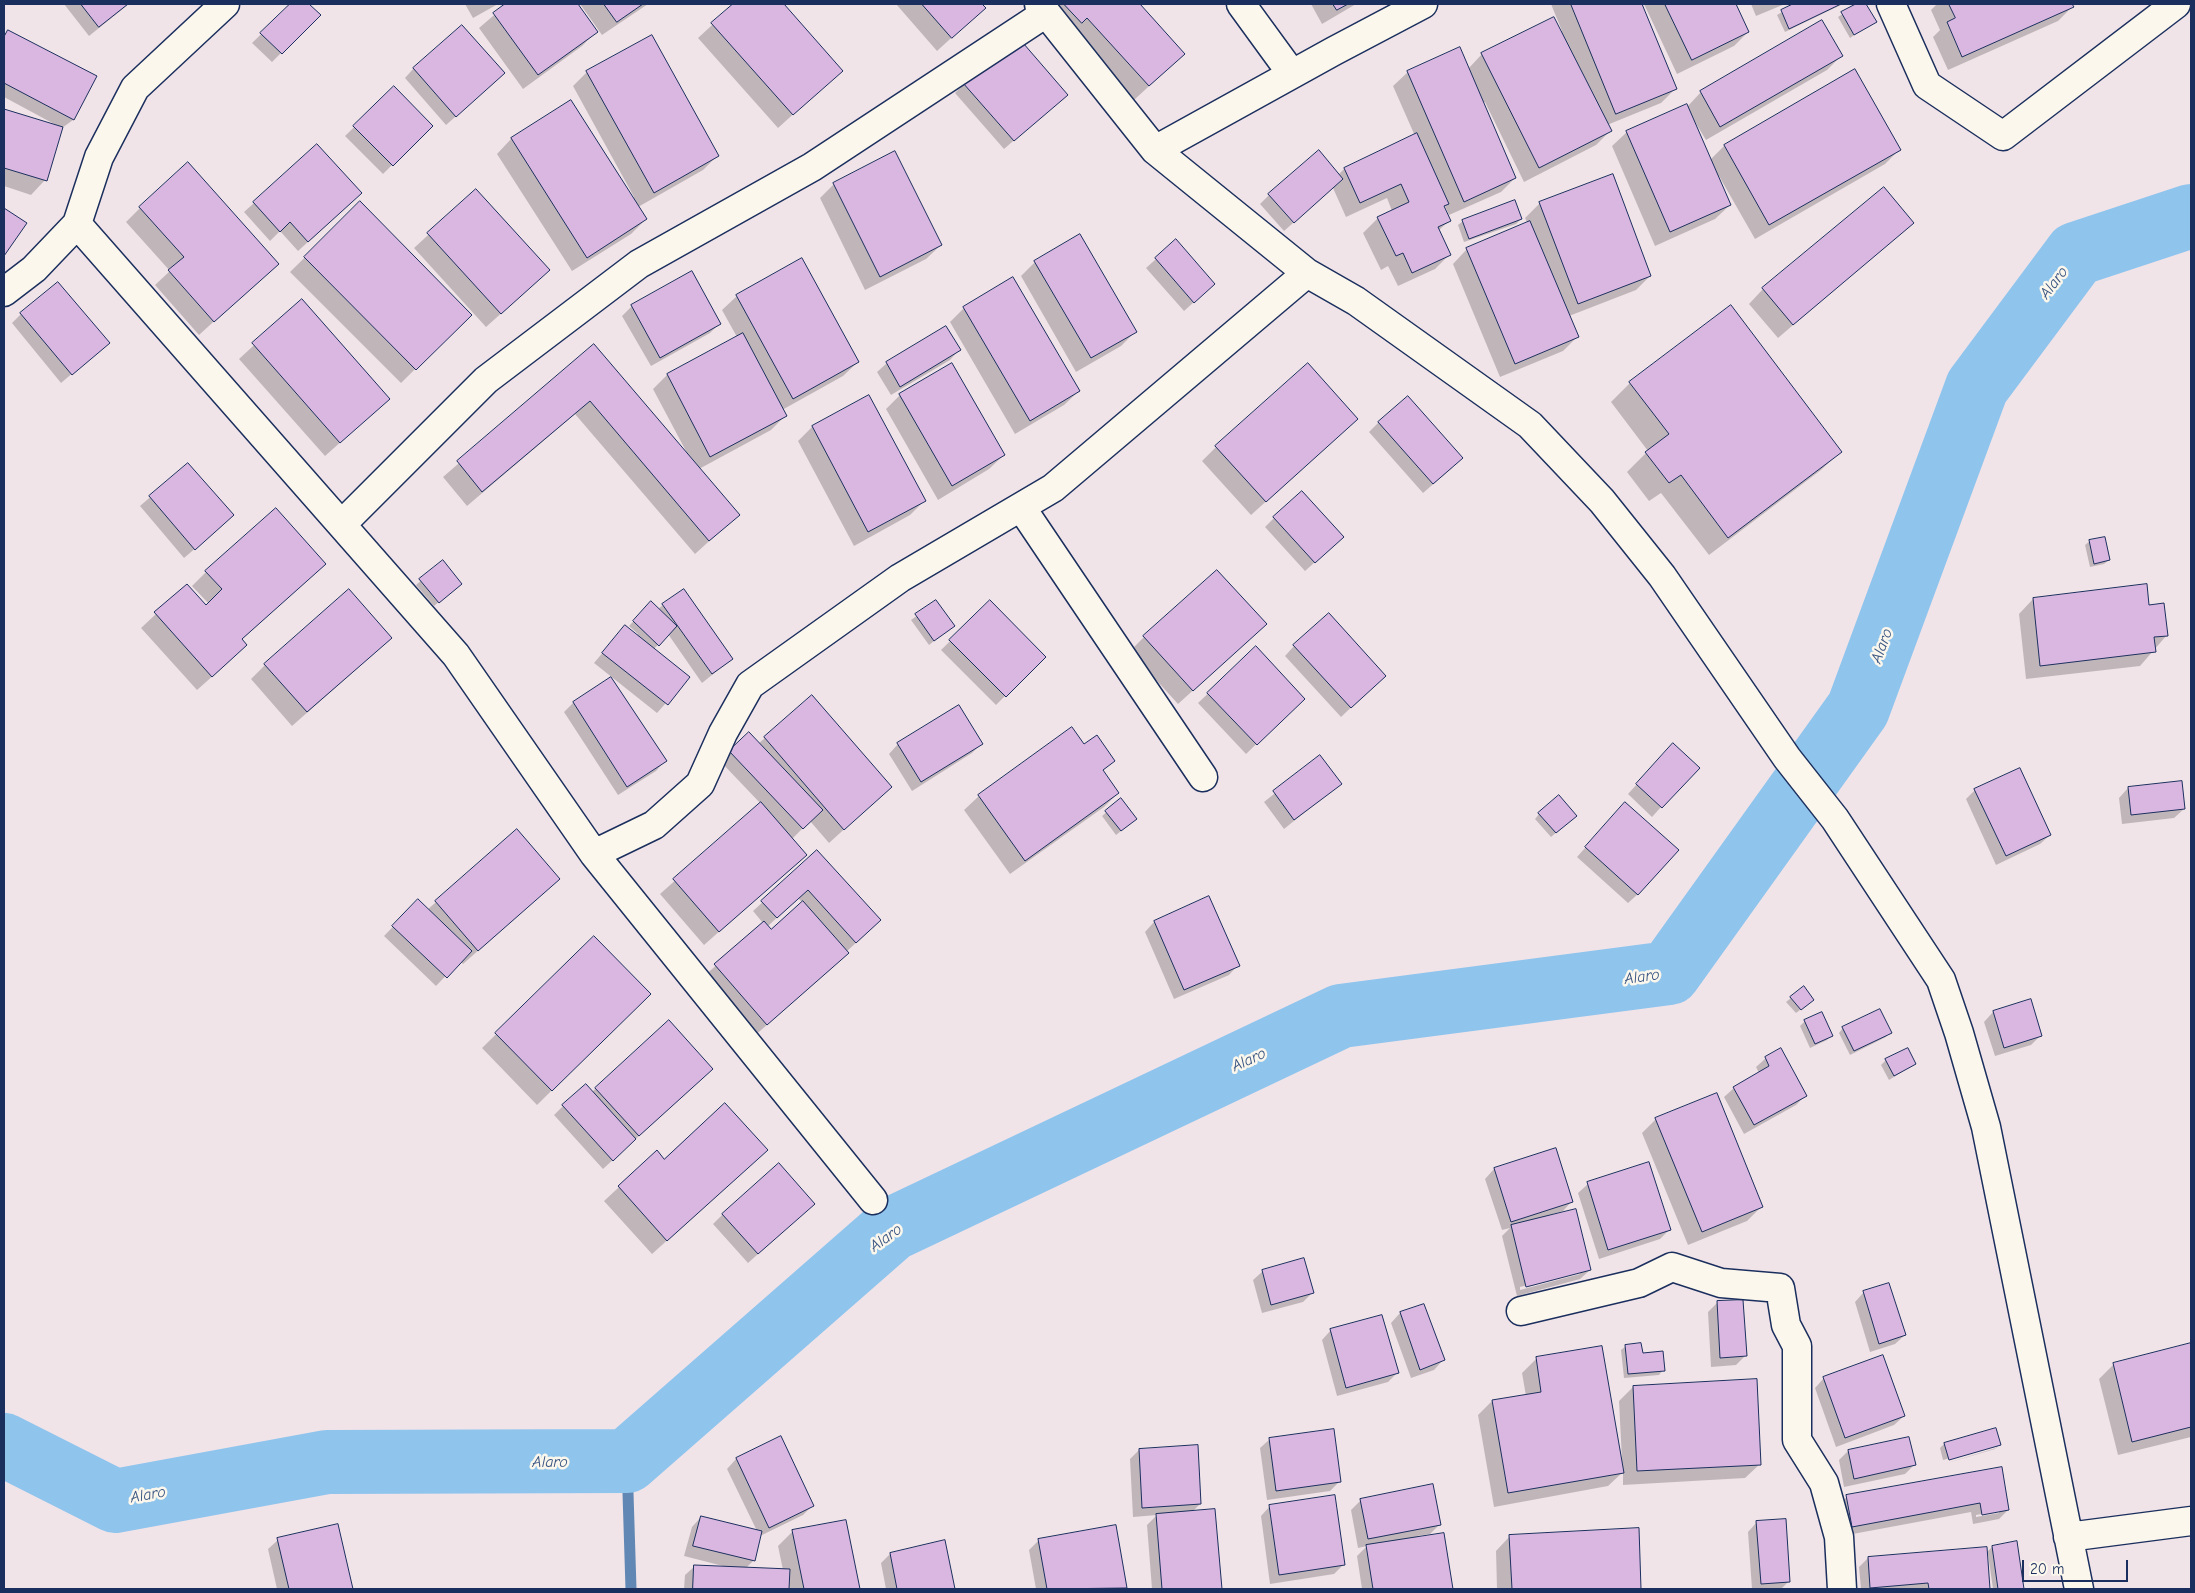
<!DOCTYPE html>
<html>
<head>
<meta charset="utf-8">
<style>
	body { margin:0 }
	#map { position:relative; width:2195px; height:1593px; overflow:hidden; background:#f1e4e9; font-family:"Comic Neue",sans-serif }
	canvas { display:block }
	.frame { position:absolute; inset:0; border:5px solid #1b2f5e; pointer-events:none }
	.scale { position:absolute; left:2022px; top:1560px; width:106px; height:22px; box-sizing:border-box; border:2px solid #1b2f5e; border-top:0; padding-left:6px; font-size:15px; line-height:18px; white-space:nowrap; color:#1b2f5e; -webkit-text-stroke:4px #fbf7ec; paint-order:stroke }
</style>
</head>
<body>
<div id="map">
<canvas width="2195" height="1593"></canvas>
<div class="frame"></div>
<div class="scale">20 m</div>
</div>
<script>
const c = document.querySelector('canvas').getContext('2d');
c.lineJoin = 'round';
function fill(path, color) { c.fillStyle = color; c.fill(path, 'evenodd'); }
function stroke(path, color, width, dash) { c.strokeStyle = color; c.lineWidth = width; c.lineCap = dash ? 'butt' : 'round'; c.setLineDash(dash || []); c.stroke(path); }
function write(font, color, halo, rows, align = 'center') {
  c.font = font + ' "Comic Neue",sans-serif'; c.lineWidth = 5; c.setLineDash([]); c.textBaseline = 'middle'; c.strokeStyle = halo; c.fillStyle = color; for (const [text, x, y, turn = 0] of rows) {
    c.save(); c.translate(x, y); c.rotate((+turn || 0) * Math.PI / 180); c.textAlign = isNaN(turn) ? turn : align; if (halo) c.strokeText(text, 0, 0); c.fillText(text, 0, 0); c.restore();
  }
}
const shadow = new Path2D(`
	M64,4h65l-40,32z
	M292,4h16l11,11 -47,47 -20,-19z
	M465,4h33l-25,14z
	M507,4h69l20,28 -14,14 -59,43 -44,-61z
	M580,4h68l-46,31z
	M735,4h47l59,67 -63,57 -80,-90z
	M896,4h85l3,4 -47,43z
	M1052,4h87l45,50 -50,46 -62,-69z
	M1311,4h45l-34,20z
	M1551,4h90l34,85 -14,14 -54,22 3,6 -14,14 -72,37 -39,-80 -2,1 32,75 -14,14 -52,23 -4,-9 -2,2 6,13 -11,10 11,24 -14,14 -37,17 -10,-20 -7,4 -18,-37 15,-15 14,-7 -5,-13 -41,19 -13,-29 -49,43 -24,-27 9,-9 69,-20 6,-6 71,-33 -22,-50 15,-14 60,-3 14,-15 80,-23z
	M1644,4h90l14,28 -14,14 -57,28z
	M1751,4h34l-29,12z
	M1796,4h47l-58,28 -8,-17z
	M1858,4h7l10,17 -25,17 -12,-21z
	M1937,4h134l1,3 -14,14 -110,49 -15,-33 7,-7 -9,-20z
	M1821,21l20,35 -14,14 -121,70 -11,-18 -1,1 16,37 14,-14 130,-75 45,79 -14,14 -130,75 -36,-63 -2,1 13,28 -15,14 -60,27 -43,-100 15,-14 60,-25 14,-15z
	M8,31l87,46 -22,43 -11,8 -17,52 -14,15 -27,-9v-75l52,14 -52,-28v-62z
	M414,68l80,15 -48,42 -41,-47z
	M587,72l130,84 -14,14 -65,37 8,12 -15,15 -59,37 -75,-117 14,-15 60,-37 61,97 2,-2 -61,-111z
	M964,84l92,20 -52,45 -49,-56z
	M394,88l37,38 -48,48 -38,-38z
	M317,146l34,57 -53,48 -18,-20 -10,10 -26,-29z
	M834,184l107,61 -15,14 -61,31 -45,-92z
	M476,191l58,93 -48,43 -72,-79z
	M360,203l110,112 -69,68 -111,-111z
	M1540,203l110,73 -14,14 -67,26 8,21 -14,14 -63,26 -47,-113 14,-15 61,-25 -3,-6z
	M140,208l137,56 -78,71 -44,-50 15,-14 -44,-49z
	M1521,219l-5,5 -52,18 -6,-17 5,-4z
	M1912,223l-134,115 -29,-34 14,-15z
	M1176,241l28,52 -20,18 -38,-43z
	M1035,262l100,70 -14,14 -45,26 -55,-96z
	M692,273l28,50 -10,10 -59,33 -29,-50 10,-10z
	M737,296l121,66 -15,14 -61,34 3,6 -14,14 -72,39 39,46 -43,39 -120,-140 -108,92 -24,-29 151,-131 93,107 -34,-64 14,-14 70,-38 -15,-27z
	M302,301l87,98 -64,57 -86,-97z
	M964,308l115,83 -15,14 -49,29 -65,-112z
	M21,314l87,29 -47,40 -49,-60z
	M959,350l-9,10 -59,35 -14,-23 10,-9z
	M1630,383l210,69 -19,18 -112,85 -48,-62 -12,8 -22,-29 21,-21 -37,-49z
	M900,395l104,60 -15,14 -51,31 -52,-91z
	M869,396l55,105 -14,14 -56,31 -56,-105 14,-14z
	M1379,422l73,46 -29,25 -54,-61z
	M1342,433l-91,82 -49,-54 14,-14z
	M188,464l35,61 -39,33 -44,-52z
	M1274,518l59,28 -28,25 -40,-44z
	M2090,541l19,19 -5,4 -14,3 -5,-22z
	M442,562l14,26 -22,18 -18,-21z
	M206,572l104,6 -69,62 -9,19 -35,31 -56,-62 46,-43 18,22 4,-3 -17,-18z
	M2033,599l115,7 19,29 -27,31 -114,13 -7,-65z
	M936,602l17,24 -24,19 -18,-25z
	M990,602l54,55 -48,48 -55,-55z
	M651,603l7,6 5,-4 69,54 -30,24 -34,-49 -14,15 35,28 -32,36 -63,-50 31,-37 11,9 2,-1 -9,-8z
	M1144,637l107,1 -73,66 -48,-53z
	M1294,646l81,39 -34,32 -56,-61z
	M1256,648l48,50 -58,56 -48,-51z
	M376,652l-84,74 -41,-47 14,-14z
	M611,679l54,82 -9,10 -38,24 -54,-83 9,-9z
	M812,697l79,90 -62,56 -19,-22 -18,18 14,16 -102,90 -44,-51 101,-90 -41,-43 10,-9 28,-8z
	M982,743l-10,10 -60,38 -23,-37 9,-10z
	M1084,746l29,15 -11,11 16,21 -14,14 -94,67 -46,-64 15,-14z
	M1664,754l-3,53 -9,10 -24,-23z
	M1320,757l20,27 -56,45 -20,-27z
	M2128,788l56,21 -10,9 -52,6 -3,-26z
	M1975,790l75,45 -10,9 -44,21 -30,-66z
	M1121,800l10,23 -15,12 -14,-19z
	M1616,813l22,81 -10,9 -51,-46z
	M1539,814l32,6 -20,17 -16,-18z
	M517,831l42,48 -96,85 -3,-3 -24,25 -52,-50 34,-35 9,9z
	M817,852l53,78 -24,22 -13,15 -81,71 -51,-59 62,-56 -10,-12zM798,898l5,5 -32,28 -4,-4z
	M1209,898l29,67 -9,10 -55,24 -29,-67 9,-10z
	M594,938l55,56 -112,111 -55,-57z
	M1791,998l17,6 -12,9 -10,-11z
	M1993,1012l48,23 -10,10 -36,11 -11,-34z
	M1821,1014l10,21 -4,5 -17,8 -10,-22 5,-5z
	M668,1022l29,61 -94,86 -49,-54 9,-9 29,-14z
	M1843,1028l47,4 -4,5 -36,18 -11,-22z
	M1766,1058l39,38 -9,9 -52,29 -20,-37 10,-9 25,-15 -3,-6z
	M1886,1060l29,4 -26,16 -8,-15z
	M1656,1119l106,87 -15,15 -59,24 -46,-112z
	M1555,1149l17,52 -9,10 -13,4 40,55 -10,9 -63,17 -15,-60 8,-8 -8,2 -17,-51 9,-10zM1580,1272v2l-60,16v-3z
	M657,1152l7,8 88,4 -100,90 -48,-53z
	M1588,1184l81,46 -9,9 -61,20 -21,-66z
	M804,1213l-56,50 -35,-39 10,-10z
	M1263,1271l49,22 -9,9 -41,11 -9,-33z
	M1864,1292l41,43 -10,9 -25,8 -15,-50z
	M1742,1301l3,55 -9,9 -25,2 -3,-55 9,-9z
	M1423,1306l20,54 -9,10 -23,8 -20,-55 9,-10z
	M1331,1330l66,43 -9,9 -51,14 -15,-56z
	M2191,1345v92l-73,18 -19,-76 15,-15z
	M1626,1346l16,8 21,16 -4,5 -35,3 -3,-28z
	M1536,1359l84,101h2l-3,-59 14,-14 127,77 -15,14 -122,7v-13l-15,14 -114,21 -16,-92 14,-14 34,-5 -4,-23z
	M1824,1378l80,38 -10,9 -58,22 -21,-59z
	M780,1438l33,67 -10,10 -43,21 -7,25 -7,7 37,2 -5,-24 15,-15 52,-9 13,67h-174l1,-14 10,-9 32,1 -43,-11 8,-29 9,-10 56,14 -30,-62 9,-10z
	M1908,1438l6,27 -9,9 -61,13 -5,-27 9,-9z
	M1270,1439l69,43 -9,9 -63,9 -7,-52z
	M1944,1444h56l-5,5 -51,15 52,-16v-3l-53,15 -3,-12z
	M1139,1450l61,54 -8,8 22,-2 7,79h-69l-5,-64 10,-10 -24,2 -3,-58z
	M2001,1468l7,42 -9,9 -26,5 -2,-12 -129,24 -5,-30 10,-9zM1999,1511v2l-23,4v-2z
	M1361,1500l79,24 -10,10 -13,2 1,2 25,-3 9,54h-90l-5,-33 10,-10 -9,2 -7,-38z
	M1270,1506l74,58 -10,10 -64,10 -9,-68z
	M1757,1522l31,60 -7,7h-29l-4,-57z
	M337,1525l15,64h-75l-9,-40 10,-9z
	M1638,1530l2,59h-143l-1,-38 14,-15z
	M1039,1540l86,48 -89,1 -7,-39z
	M944,1542l10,47h-68l-5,-26 9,-9z
	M2016,1543l7,46h-30l-5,-35 -2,1 3,34h-128l-2,-22 9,-9 118,-5 6,-6z`);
const stream = new Path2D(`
	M627,1461l4,128`);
const river = new Path2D(`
	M4,1445l111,56 212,-39 300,-1 265,-232 449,-213 328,-43 189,-264 119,-322 99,-133 115,-38`);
const building = new Path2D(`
	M81,4h47l-29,23z
	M290,4h19l12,11 -39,39 -22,-21z
	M505,4h73l20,28 -60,43 -45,-62z
	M604,4h39l-26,18z
	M733,4h51l59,67 -50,44 -82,-92z
	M922,4h60l4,4 -34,30z
	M1064,4h76l45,50 -36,32 -62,-68 -5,5z
	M1333,4h15l-11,6z
	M1571,4h71l35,85 -61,25z
	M1665,4h71l13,28 -57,28z
	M1793,4h48l-52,25 -8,-19z
	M1856,4h10l11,18 -23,13 -13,-23z
	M1949,4h123l2,3 -112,50 -15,-35 8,-4z
	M1554,17l58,114 -73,37 -58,-115z
	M1822,20l21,36 -123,71 -20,-36z
	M462,25l43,48 -49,44 -43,-49z
	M8,30l89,46 -23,44 -70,-37v-46z
	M652,35l67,121 -65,37 -68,-122z
	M1017,36l51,59 -54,46 -51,-58z
	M1460,47l56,131 -52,24 -57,-131z
	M1855,69l46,81 -132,75 -45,-80z
	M394,86l39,40 -40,40 -40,-40z
	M571,100l76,119 -60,39 -76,-120z
	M1687,104l44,101 -61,27 -44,-101z
	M4,109l59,18 -16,54 -43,-13z
	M1417,133l32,71 -5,2 7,15 -13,6 13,28 -39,18 -9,-20 -7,3 -19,-39 32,-15 -8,-18 -41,19 -16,-35z
	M317,144l45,49 -54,49 -18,-20 -10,10 -27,-30z
	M1319,150l24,29 -49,44 -26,-29z
	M895,151l47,94 -62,32 -47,-94z
	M188,162l91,102 -65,58 -46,-52 16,-13 -45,-50z
	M1613,174l38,102 -73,28 -39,-102z
	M1884,187l30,36 -121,102 -31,-37z
	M476,189l74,81 -49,44 -74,-81z
	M1515,200l7,19 -53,20 -7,-19z
	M360,201l112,114 -56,55 -112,-113z
	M4,208l23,15 -23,33z
	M1530,221l49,116 -64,27 -49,-116z
	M1080,234l57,98 -46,26 -57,-97z
	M1176,239l39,45 -21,19 -39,-45z
	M802,258l57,104 -66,37 -57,-104z
	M692,271l29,53 -61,34 -29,-53z
	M1013,277l67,114 -50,30 -67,-114z
	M58,282l52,61 -38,32 -52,-62z
	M302,299l88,100 -50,44 -88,-100z
	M1731,305l111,147 -114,86 -47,-63 -12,8 -24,-31 24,-18 -40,-52z
	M946,326l15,24 -61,37 -14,-25z
	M743,333l44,83 -77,41 -43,-83z
	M594,344l146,171 -31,26 -119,-140 -108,91 -25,-31z
	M952,363l53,92 -53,31 -53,-92z
	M1308,363l50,56 -92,83 -51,-56z
	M869,395l57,106 -58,31 -56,-106z
	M1408,396l55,62 -30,26 -55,-62z
	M188,463l46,52 -39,35 -46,-54z
	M1302,491l42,46 -29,26 -42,-46z
	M276,508l50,56 -84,75 5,6 -35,32 -58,-65 33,-28 19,21 16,-16 -17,-18z
	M2105,537l5,23 -16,4 -5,-24z
	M443,560l19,24 -23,19 -20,-24z
	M1217,570l50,54 -74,67 -50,-55z
	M2147,584l2,21 15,-2 4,33 -14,1 2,15 -116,14 -7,-68z
	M349,589l43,49 -85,74 -43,-48z
	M684,589l49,70 -21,15 -50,-70z
	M936,600l19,26 -21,15 -19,-27z
	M990,600l56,57 -40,40 -57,-57z
	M651,601l26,25 -18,20 -26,-25z
	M1329,613l57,63 -35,32 -58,-63z
	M625,625l65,52 -22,28 -66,-52z
	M1256,646l49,53 -48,46 -50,-52z
	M611,677l56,84 -40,26 -54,-85z
	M812,695l80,92 -48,43 -80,-93z
	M959,705l24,39 -62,38 -24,-39z
	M1072,727l12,17 13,-9 18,26 -12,9 16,23 -94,68 -47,-66z
	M749,732l74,78 -20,19 -74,-78z
	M1673,743l27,25 -38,40 -26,-24z
	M1320,755l22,29 -48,36 -21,-29z
	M2020,768l31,67 -45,21 -32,-67z
	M2182,781l3,28 -54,6 -3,-28z
	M1559,795l18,21 -21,17 -18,-20z
	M1121,798l16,21 -16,12 -16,-20z
	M761,802l46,53 -88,77 -46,-53z
	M1625,802l54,48 -41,45 -53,-48z
	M517,829l43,50 -82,72 -43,-50z
	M817,850l64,70 -25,23 -48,-53 -31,28 -16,-17z
	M1209,896l31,70 -56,24 -30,-69z
	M418,899l54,52 -25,27 -55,-52z
	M803,901l46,52 -82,72 -53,-61 50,-43 7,8z
	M594,936l57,58 -99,97 -57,-58z
	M1804,986l10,14 -13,10 -11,-13z
	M2031,999l11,37 -38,12 -11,-37z
	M1880,1009l12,24 -38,18 -12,-24z
	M1822,1012l11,24 -18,8 -11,-24z
	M669,1020l44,49 -74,67 -44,-48z
	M1781,1048l26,48 -53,29 -21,-38 36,-21 -4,-9z
	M1908,1048l8,16 -22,12 -9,-17z
	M586,1084l50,55 -23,22 -51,-56z
	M1717,1093l46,114 -61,25 -47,-114z
	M725,1103l43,47 -101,91 -49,-55 39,-36 7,9z
	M1556,1148l17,54 -62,20 -17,-54z
	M1649,1162l22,68 -63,20 -21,-68z
	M779,1163l36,41 -57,50 -36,-40z
	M1576,1209l15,61 -65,17 -15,-62z
	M1304,1258l10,35 -43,12 -9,-35z
	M1889,1283l17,52 -27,9 -16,-53z
	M1743,1300l4,56 -27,2 -3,-57z
	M1424,1304l21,56 -25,10 -20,-58z
	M1382,1315l17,58 -53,15 -16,-59z
	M1641,1343l2,10 20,-2 2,20 -37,3 -3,-29z
	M2191,1343v84l-59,15 -19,-79z
	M1602,1346l22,127 -116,20 -16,-93 49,-8 -5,-35z
	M1883,1355l22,61 -60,22 -22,-61z
	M1757,1379l4,86 -124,6 -4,-85z
	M1996,1428l5,17 -52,15 -5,-17z
	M1334,1429l7,53 -65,9 -7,-53z
	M781,1436l33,70 -45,22 -33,-70z
	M1909,1437l7,28 -62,14 -6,-29z
	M1198,1445l3,59 -59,4 -3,-59z
	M2002,1467l7,43 -27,5 -2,-12 -128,24 -6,-32z
	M1433,1484l8,41 -73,14 -8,-40z
	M1335,1495l10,70 -66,10 -10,-70z
	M1215,1509l7,80h-60l-6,-75z
	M701,1516l61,15 -7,30 -62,-15z
	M1786,1519l4,63 -29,2 -5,-63z
	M846,1520l14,69h-56l-12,-59z
	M338,1524l15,65h-64l-12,-51z
	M1116,1525l11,63 -80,1 -9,-50z
	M1639,1528l2,61h-129l-3,-54z
	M1444,1533l9,56h-80l-7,-44z
	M945,1540l10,49h-58l-7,-36z
	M2017,1541l7,48h-26l-6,-43z
	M1987,1547l3,42h-61l-1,-6 -58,5 -2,-31z
	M694,1565l96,4 -1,20h-96z`);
const minor = new Path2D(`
	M225,4l-90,84 -36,69 -22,67 379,431 138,199 279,346
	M1039,4l116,146 152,123 49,28 174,124 72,76 60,75 125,182 48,61 106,161 18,53 27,94 93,462
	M1241,4l51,70
	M1891,4l36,81 76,51 173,-132
	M1155,150l179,-99 89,-47
	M4,292l30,-23 43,-45
	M1021,507l182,270
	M342,524l144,-144 153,-116 173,-97 234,-154
	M594,854l60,-29 46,-41 23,-51 27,-48 150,-107 153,-90 254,-215
	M1521,1311l118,-28 33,-16 49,16 59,5 6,37 11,21v94l27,43 15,54 3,52
	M2068,1537l123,-16`);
const waterNames = [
	["Alaro",2054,283,-53],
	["Alaro",1882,646,-70],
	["Alaro",1642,977,-8],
	["Alaro",1249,1060,-25],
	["Alaro",886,1238,-36],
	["Alaro",550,1462],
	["Alaro",148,1495,-10]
];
fill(shadow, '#0003');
stroke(stream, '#6188b4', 11);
stroke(river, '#8fc4ed', 64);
fill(building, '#dab7e1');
stroke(building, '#1b2f5e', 1);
stroke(minor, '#1b2f5e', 31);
stroke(minor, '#fbf7ec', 28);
write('italic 16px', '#385482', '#fbf7ec', waterNames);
</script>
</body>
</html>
